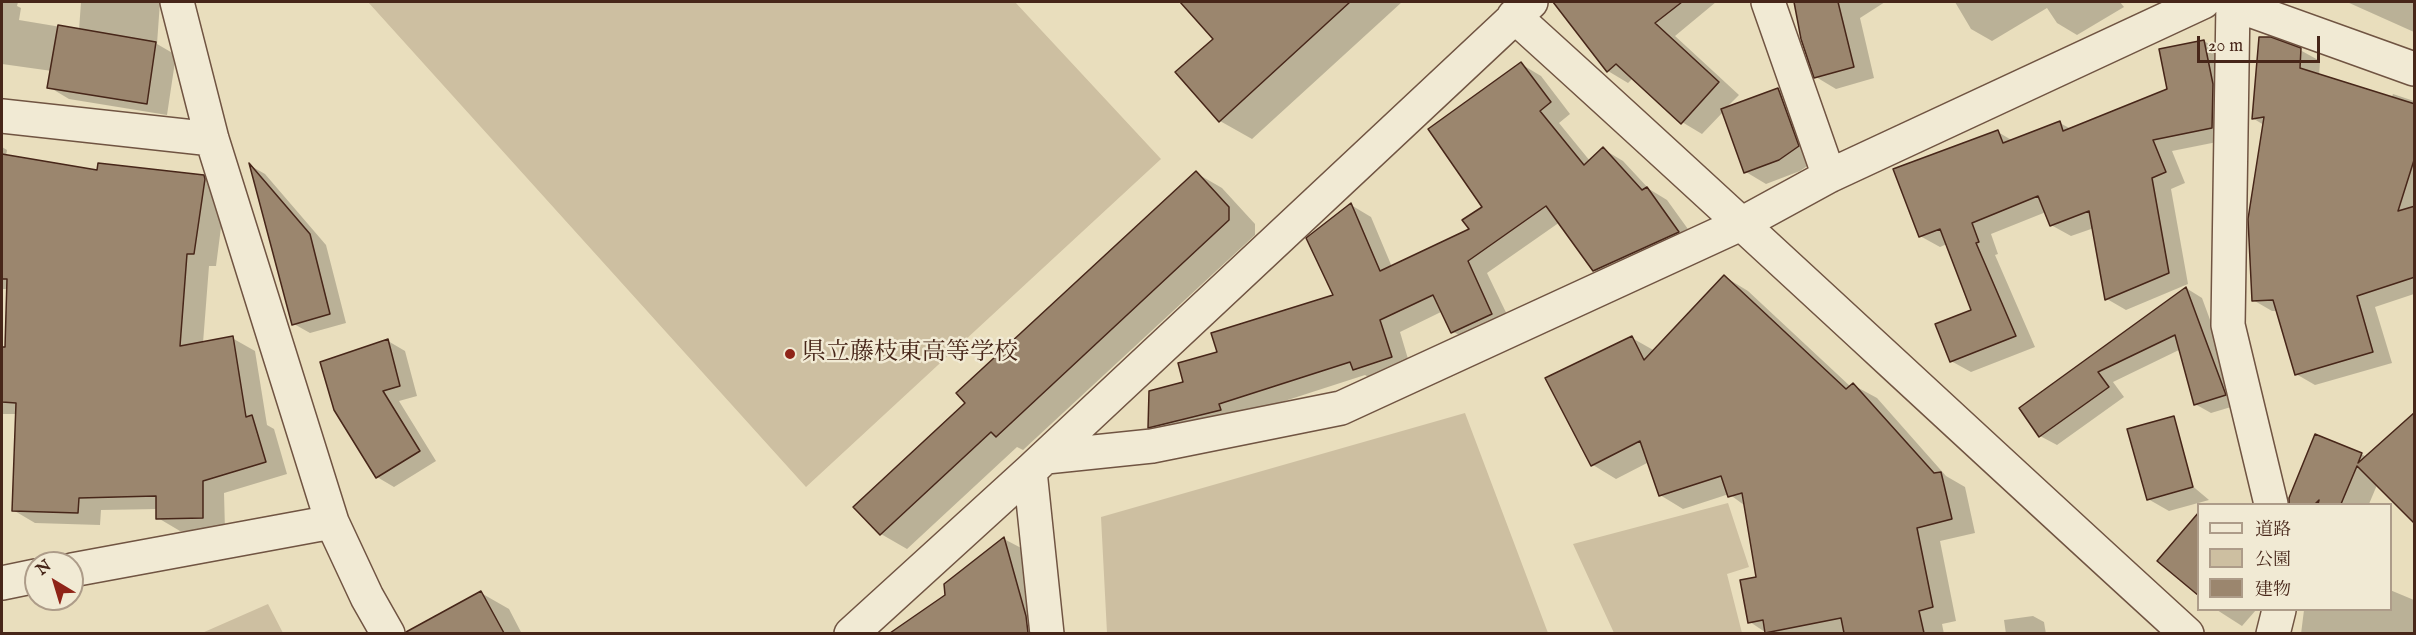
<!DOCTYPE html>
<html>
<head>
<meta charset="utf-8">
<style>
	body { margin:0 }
	#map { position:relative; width:2416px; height:635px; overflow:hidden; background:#e9debd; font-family:"IM FELL English","Noto Serif JP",serif }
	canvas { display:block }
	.frame { position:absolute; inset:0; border:3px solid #472619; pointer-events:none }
	.legend { position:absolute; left:2197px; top:503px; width:195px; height:108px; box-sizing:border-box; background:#f1ead4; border:2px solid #ad9c89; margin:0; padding:8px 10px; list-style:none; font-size:18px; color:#472619 }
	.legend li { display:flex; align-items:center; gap:12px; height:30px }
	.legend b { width:30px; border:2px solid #ad9c89 }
	.north { position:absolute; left:24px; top:551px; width:60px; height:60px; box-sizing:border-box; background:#f1ead4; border:2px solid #ad9c89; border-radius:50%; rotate:322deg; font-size:16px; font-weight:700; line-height:24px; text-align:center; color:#472619 }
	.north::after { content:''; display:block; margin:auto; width:21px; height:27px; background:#8f2418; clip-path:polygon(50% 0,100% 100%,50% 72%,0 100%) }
	.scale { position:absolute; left:2197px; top:36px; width:123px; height:27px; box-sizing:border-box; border:3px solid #472619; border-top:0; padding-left:8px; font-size:18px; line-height:21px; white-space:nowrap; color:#472619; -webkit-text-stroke:4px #f1ead4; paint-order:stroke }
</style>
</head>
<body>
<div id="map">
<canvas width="2416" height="635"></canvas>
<div class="frame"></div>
<ul class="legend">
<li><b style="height:8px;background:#f1ead4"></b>道路</li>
<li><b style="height:16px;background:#cdbfa1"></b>公園</li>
<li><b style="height:16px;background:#9b866e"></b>建物</li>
</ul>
<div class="north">N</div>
<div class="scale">20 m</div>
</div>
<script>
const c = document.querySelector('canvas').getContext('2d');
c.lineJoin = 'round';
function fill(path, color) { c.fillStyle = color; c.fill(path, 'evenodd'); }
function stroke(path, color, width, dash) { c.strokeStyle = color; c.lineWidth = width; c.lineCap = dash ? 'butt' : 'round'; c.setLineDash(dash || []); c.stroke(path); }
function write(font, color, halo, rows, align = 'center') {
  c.font = font + ' "IM FELL English","Noto Serif JP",serif'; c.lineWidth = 5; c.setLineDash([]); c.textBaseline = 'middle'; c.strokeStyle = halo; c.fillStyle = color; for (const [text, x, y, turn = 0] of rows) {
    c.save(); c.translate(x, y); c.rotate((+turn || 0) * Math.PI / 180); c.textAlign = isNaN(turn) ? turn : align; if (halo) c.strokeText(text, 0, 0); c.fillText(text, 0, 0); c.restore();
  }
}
const green = new Path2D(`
	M368,2h647l146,157 -355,328z
	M1465,413l83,220h-441l-6,-116z
	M1728,503l21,64 -22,7 15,59h-128l-41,-89z
	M268,604l15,29h-81z`);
const shadow = new Path2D(`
	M2,2h16l-1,4 4,2 -2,12 60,10 2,-28h79l-3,42 19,11 -9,60 -98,-16 -20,-12 3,-16 -50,-7z
	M1183,2h219l-150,137 -32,-18 -5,-82z
	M1575,2h141l-41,34 64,59 -14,14 53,-20 21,12 20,57 -19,13 -34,13 -20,-12 -22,-61 -22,23 -20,-12 -49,-44 -5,5 -20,-12 -45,-59z
	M1796,2h89l-25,16 14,60 -38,11 -20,-12 -14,-38z
	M1955,2h165l4,5 -47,28 -20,-12 -10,-15 -55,33 -21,-12z
	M2347,2h67v30z
	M2204,41l19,12 9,86 -60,12 13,32 -14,6 17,95 -62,26 -19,-11 -13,-71 -23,8 -20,-11 -5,-13 -55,22 7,20 -3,1 40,92 -64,25 -20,-11 22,-50 -26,-67 -7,3 -20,-11 78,-104 15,9 47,-18 11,6 97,-39z
	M2300,50l20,11 -1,15 72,23 2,-5 21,7v193l-39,13 17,56 -77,22 -19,-11 -18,-63h-6l-19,-11 11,-175 -10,-6z
	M1521,64l20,12 29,38 -11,9 31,38 13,-12 20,12 26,28 18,11 31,43 -83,39 -21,-12 -34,-48 -73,51 25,52 -39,18 -21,-12 -9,-20 -43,21 11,37 -37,11 -9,-5 -195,63 -20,-11 35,-44 34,-30 116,-57 16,-91 20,12 21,50 79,-37 13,-23z
	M2,147l5,3 -1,6 92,16 105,4 23,13 -10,77h-7l-6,77 29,-5 23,13 12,74 7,4 13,45 -63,19 1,37 -45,1 -22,-13v-9l-57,1 -1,15 -65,-2 -22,-13 4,-96h-15v-66h4l2,-59h-6z
	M251,166l14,8 61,71 20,78 -36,10 -16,-9z
	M1196,173l26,15 33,36v11l-232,215 -6,-3 -110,102 -26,-15 86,-131z
	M1725,277l23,14 103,96 2,-2 24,13 69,78 19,11 10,46 -35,8 16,80 -14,3 2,10h-176l-18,-12 8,-44 -14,-73 -15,-11 -46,15 -23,-14 -11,-33 -33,17 -23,-14 39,-127 23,13z
	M2186,288l16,10 39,106 -30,9 -16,-9 -14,-55 -68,33 11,15 -67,48 -17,-9 -19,-28z
	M388,341l17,10 12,45 -18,5 37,60 -42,26 -17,-10 -41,-68z
	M2151,451l58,49 -40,11 -21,-12z
	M2361,454l6,3 10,28 -8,19h-79v-5z
	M1004,539l21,11 22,84h-155l55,-39z
	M2390,590l24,10v34h-113l3,-24h86z
	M481,593l28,16 13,25h-94l-5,-10z
	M2217,610h39l-14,16z
	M2033,616l11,6 2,12h-40l-2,-14z`);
const building = new Path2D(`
	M1180,2h170l-131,120 -44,-50 38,-33z
	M1553,2h129l-27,21 64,59 -38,42 -65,-60 -9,8z
	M1794,2h44l16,65 -40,11 -13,-39z
	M58,25l98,17 -9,62 -100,-16z
	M2259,37h12l30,11 -1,20 115,36v53l-17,54 17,-5v71l-58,19 16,56 -78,23 -22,-75 -21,1 -4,-82 16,-102 -12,2z
	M2204,40l9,44 -1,44 -59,12 13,32 -14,6 17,95 -64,27 -16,-89 -39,15 -12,-30 -66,27 7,19 -3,1 40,93 -66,26 -15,-38 36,-14 -31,-81 -21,8 -26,-68 105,-39 5,13 57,-22 3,10 104,-42 -8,-40z
	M1521,62l30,40 -11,9 44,54 19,-18 39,43 5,-3 32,45 -86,39 -47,-65 -78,55 24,53 -41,19 -18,-38 -53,25 12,37 -39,13 -3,-8 -131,42 2,6 -73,18 1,-37 34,-9 -5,-19 39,-11 -6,-19 122,-38 -27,-57 45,-35 29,68 89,-42 -7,-9 20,-13 -54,-78z
	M1778,88l21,58 -20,14 -35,13 -23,-64z
	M2,154l95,16 1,-7 106,12 1,4 -11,75h-7l-7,92 53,-10 13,81 6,-2 14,47 -63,19v37l-47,1v-23l-77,2 -1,15 -66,-2 4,-108 -14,-1v-55h3l2,-68h-5z
	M249,163l61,71 20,80 -38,11z
	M1196,171l33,36v13l-233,217 -5,-5 -111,103 -27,-28 112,-104 -9,-10z
	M1724,275l122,114 7,-6 81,90 7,-1 11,47 -35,9 16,79 -14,4 5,22h-80l-3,-15 -76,15 -2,-13 -15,3 -8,-43 16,-3 -14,-84 -14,4 -7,-21 -62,20 -19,-55 -49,25 -46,-88 87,-42 12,24z
	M2186,287l40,108 -32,10 -19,-70 -77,37 11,15 -70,50 -20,-29z
	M388,339l12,47 -17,5 37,60 -44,27 -42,-68 -14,-48z
	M2415,412v112l-58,-58 -16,38h-23l1,-4 -4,4h-26v-6l26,-64 47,19 -4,10z
	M2174,416l19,71 -46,13 -20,-71z
	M2199,512v84l-42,-35z
	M1004,537l22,79 2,17h-138l55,-38 -1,-11z
	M481,591l23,42h-97l-1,-1z`);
const street = new Path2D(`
	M177,2l35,137 120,383 35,75 21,37
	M1768,2l61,174
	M2233,2l-5,323 43,179
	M2233,4l181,65
	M1514,16c226,204 448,413 673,618
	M2,116l210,23
	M1046,457l106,-11 189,-38 402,-185 86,-47 374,-174
	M1030,471l17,163
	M72,570l260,-48
	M2,583l34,-7
	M851,634l179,-163 501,-469
	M2273,634l6,-24`);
const markers = [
	[790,354,6,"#8f2418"]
];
const poiNames = [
	["県立藤枝東高等学校",802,354]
];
fill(green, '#cdbfa1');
fill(shadow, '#0003');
fill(building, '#9b866e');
stroke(building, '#472619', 1.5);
stroke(street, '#705442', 36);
stroke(street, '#f1ead4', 33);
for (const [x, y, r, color] of markers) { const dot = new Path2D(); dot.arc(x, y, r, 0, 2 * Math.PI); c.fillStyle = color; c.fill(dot); stroke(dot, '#f1ead4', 2); }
write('24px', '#472619', '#f1ead4', poiNames, 'left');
</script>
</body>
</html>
